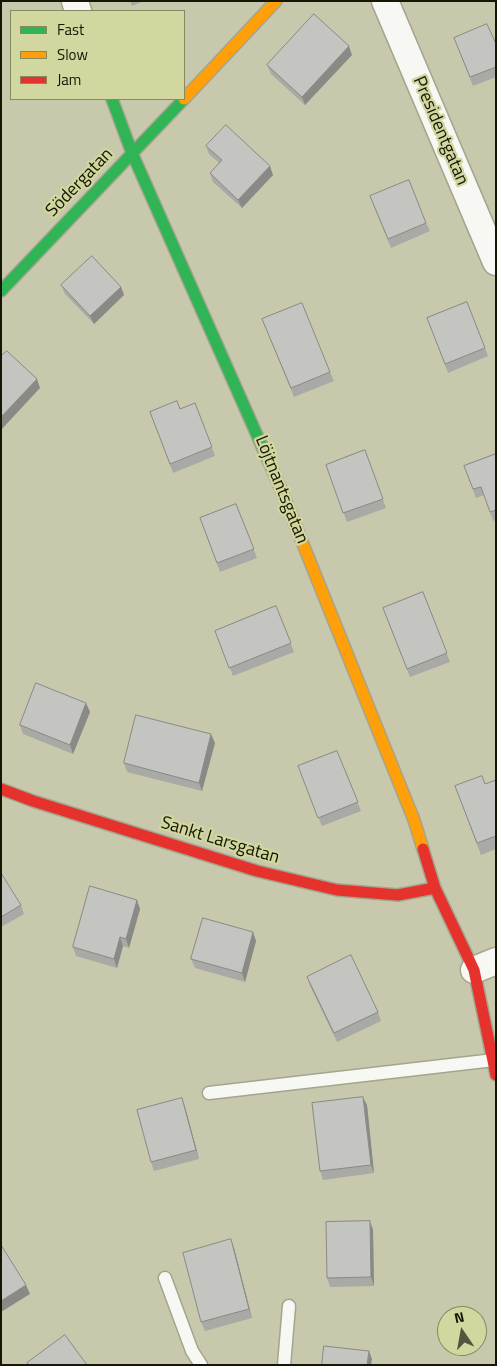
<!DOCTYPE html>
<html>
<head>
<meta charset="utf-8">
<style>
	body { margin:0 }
	#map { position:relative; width:497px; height:1366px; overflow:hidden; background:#c8c9ac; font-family:"Titillium Web",sans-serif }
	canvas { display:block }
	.frame { position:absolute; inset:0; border:2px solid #161603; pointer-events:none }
	.legend { position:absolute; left:10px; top:10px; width:175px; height:90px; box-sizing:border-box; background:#d2d69f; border:1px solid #878961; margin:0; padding:6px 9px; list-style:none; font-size:15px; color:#161603 }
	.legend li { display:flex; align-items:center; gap:10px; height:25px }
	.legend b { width:25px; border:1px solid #878961 }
	.north { position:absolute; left:437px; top:1306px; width:50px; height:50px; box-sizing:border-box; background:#d2d69f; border:1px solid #878961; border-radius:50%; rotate:348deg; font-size:14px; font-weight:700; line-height:20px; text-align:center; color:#161603 }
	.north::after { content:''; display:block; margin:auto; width:18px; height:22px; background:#54553e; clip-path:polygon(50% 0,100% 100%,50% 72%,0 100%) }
</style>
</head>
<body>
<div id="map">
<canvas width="497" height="1366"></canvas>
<div class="frame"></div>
<ul class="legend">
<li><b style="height:6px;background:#30b455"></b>Fast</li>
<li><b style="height:6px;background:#ff9f0a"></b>Slow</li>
<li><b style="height:6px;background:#e5322d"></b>Jam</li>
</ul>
<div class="north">N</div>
</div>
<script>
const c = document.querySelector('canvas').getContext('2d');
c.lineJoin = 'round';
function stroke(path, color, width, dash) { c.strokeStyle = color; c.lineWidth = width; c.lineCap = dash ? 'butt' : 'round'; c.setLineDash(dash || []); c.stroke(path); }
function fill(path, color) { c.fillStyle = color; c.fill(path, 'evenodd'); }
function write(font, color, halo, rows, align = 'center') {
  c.font = font + ' "Titillium Web",sans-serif'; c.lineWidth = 4.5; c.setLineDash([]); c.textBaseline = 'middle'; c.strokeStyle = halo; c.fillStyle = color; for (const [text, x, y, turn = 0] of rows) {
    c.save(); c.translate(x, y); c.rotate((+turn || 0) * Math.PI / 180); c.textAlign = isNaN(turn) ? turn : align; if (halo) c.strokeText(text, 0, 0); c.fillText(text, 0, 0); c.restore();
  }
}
const lane = new Path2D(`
	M209,1093l285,-33
	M165,1278l27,73 9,14
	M284,1365l5,-59`);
const street = new Path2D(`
	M75,1l3,10
	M385,1l111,261
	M474,970l22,-9`);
const fast = new Path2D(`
	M112,99l20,54 148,334
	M1,291l183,-192`);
const slow = new Path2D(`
	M184,99l92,-98
	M280,487l134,333 9,29`);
const jam = new Path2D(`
	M1,789l32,12 224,70 80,19 61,5 37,-7
	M423,849l12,39 39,82 22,105`);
const wall = new Path2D(`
	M130,1h14l-12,5z
	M454,38l42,6v33l-23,9z
	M352,55l-47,50 -34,-31 -4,-9z
	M206,146l67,29 -31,33 -29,-26 -3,-9 9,-10 -10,-9z
	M373,204l53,19 4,8 -39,17z
	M61,285l60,2 3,8 -30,29 -29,-30z
	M467,302l21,54 -40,17 -21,-55z
	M262,319l68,53 4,9 -40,16z
	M195,403l20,53 -42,17 -23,-61 30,-3z
	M365,450l21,58 -39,14 -21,-57z
	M496,454v66l-3,1 -9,-26 -8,3 -12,-32z
	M236,504l21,54 -37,14 -20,-54z
	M423,592l27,70 -40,15 -27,-69z
	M276,606l18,46 -61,24 -18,-45z
	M86,703l4,9 -17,42 -50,-20 -3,-9z
	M215,743l-13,48 -75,-19 -3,-9z
	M337,751l24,60 -39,15 -24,-60z
	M496,780v69l-15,6 -26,-69 30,-2z
	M1,873l20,32 3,9 -23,13z
	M137,900l3,9 -11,39 -6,-2 -6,22 -41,-12 -3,-9z
	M253,932l3,9 -11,41 -50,-14 -4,-9z
	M307,977l71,35 3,9 -44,21 -27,-56z
	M182,1098l3,9 14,52 -45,12 -3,-9z
	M367,1105l7,68 -51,7 -3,-9z
	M370,1221l3,9 1,56 -44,1 -3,-9z
	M234,1248l18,70 -47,13 -4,-9z`);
const shadedWall = new Path2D(`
	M349,46l3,9 -47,50 -3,-8z
	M270,166l3,9 -31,33 -4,-8z
	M121,287l3,8 -30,29 -4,-8z
	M37,379l3,9 -39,42v-13z
	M86,703l4,9 -17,42 -3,-9z
	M211,734l4,9 -13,48 -3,-8z
	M137,900l3,9 -11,39 -3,-9z
	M253,932l3,9 -11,41 -3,-9z
	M120,937l3,9 -6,22 -3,-9z
	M363,1097l4,8 7,68 -3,-8z
	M182,1098l3,9 14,52 -3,-9z
	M370,1221l3,9 1,56 -3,-9z
	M231,1239l3,9 18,70 -3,-9z
	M26,1285l4,9 -29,18v-11z
	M369,1351l3,8 -1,6h-4z`);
const building = new Path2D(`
	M314,14l35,32 -47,51 -35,-32z
	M487,24l9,20v23l-26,10 -16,-39z
	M226,125l44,41 -32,34 -28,-27 12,-13 -16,-14z
	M409,180l17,43 -38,16 -18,-43z
	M92,256l29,31 -31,29 -29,-31z
	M467,302l18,46 -40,16 -18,-46z
	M302,303l28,69 -39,16 -29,-69z
	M7,351l30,28 -36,38v-61z
	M177,401l3,8 15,-6 17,44 -42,17 -20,-52z
	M365,450l18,49 -40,14 -17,-48z
	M496,454v56l-6,2 -9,-25 -8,2 -9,-23z
	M236,504l18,45 -37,14 -17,-45z
	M423,592l24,61 -40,16 -24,-61z
	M276,606l15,37 -62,25 -14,-37z
	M36,683l50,20 -16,42 -50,-20z
	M136,715l75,19 -12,49 -75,-20z
	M337,751l21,51 -40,16 -20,-52z
	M482,776l3,8 11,-4v56l-19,7 -22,-57z
	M1,873l20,32 -20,12z
	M90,886l47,14 -11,39 -6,-2 -6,22 -41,-12z
	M203,918l50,14 -11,41 -51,-14z
	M351,955l27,57 -44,21 -27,-56z
	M363,1097l8,68 -51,6 -8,-68z
	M182,1098l14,52 -45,12 -14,-52z
	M370,1221l1,56 -44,1 -1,-56z
	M231,1239l18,70 -48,13 -18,-69z
	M1,1245l25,40 -25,16z
	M65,1335l22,30h-58l-2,-2z
	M324,1346l45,5 -2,14h-45z`);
const streetNames = [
	["Presidentgatan",440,131,67],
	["Södergatan",80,183,-46],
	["Löjtnantsgatan",281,490,68],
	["Sankt Larsgatan",220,841,17]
];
stroke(lane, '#a3a58d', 15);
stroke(street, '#a3a58d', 29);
stroke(fast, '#a3a58d', 14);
stroke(slow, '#a3a58d', 14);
stroke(jam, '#a3a58d', 14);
stroke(lane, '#f7f7f3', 12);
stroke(street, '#f7f7f3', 26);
stroke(fast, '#30b455', 11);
stroke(slow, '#ff9f0a', 11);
stroke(jam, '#e5322d', 11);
fill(wall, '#a9a9a5');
fill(shadedWall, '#898986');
fill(building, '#c4c4c0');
stroke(building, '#898986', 1);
write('18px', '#161603', '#d2d69f', streetNames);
</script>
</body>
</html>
